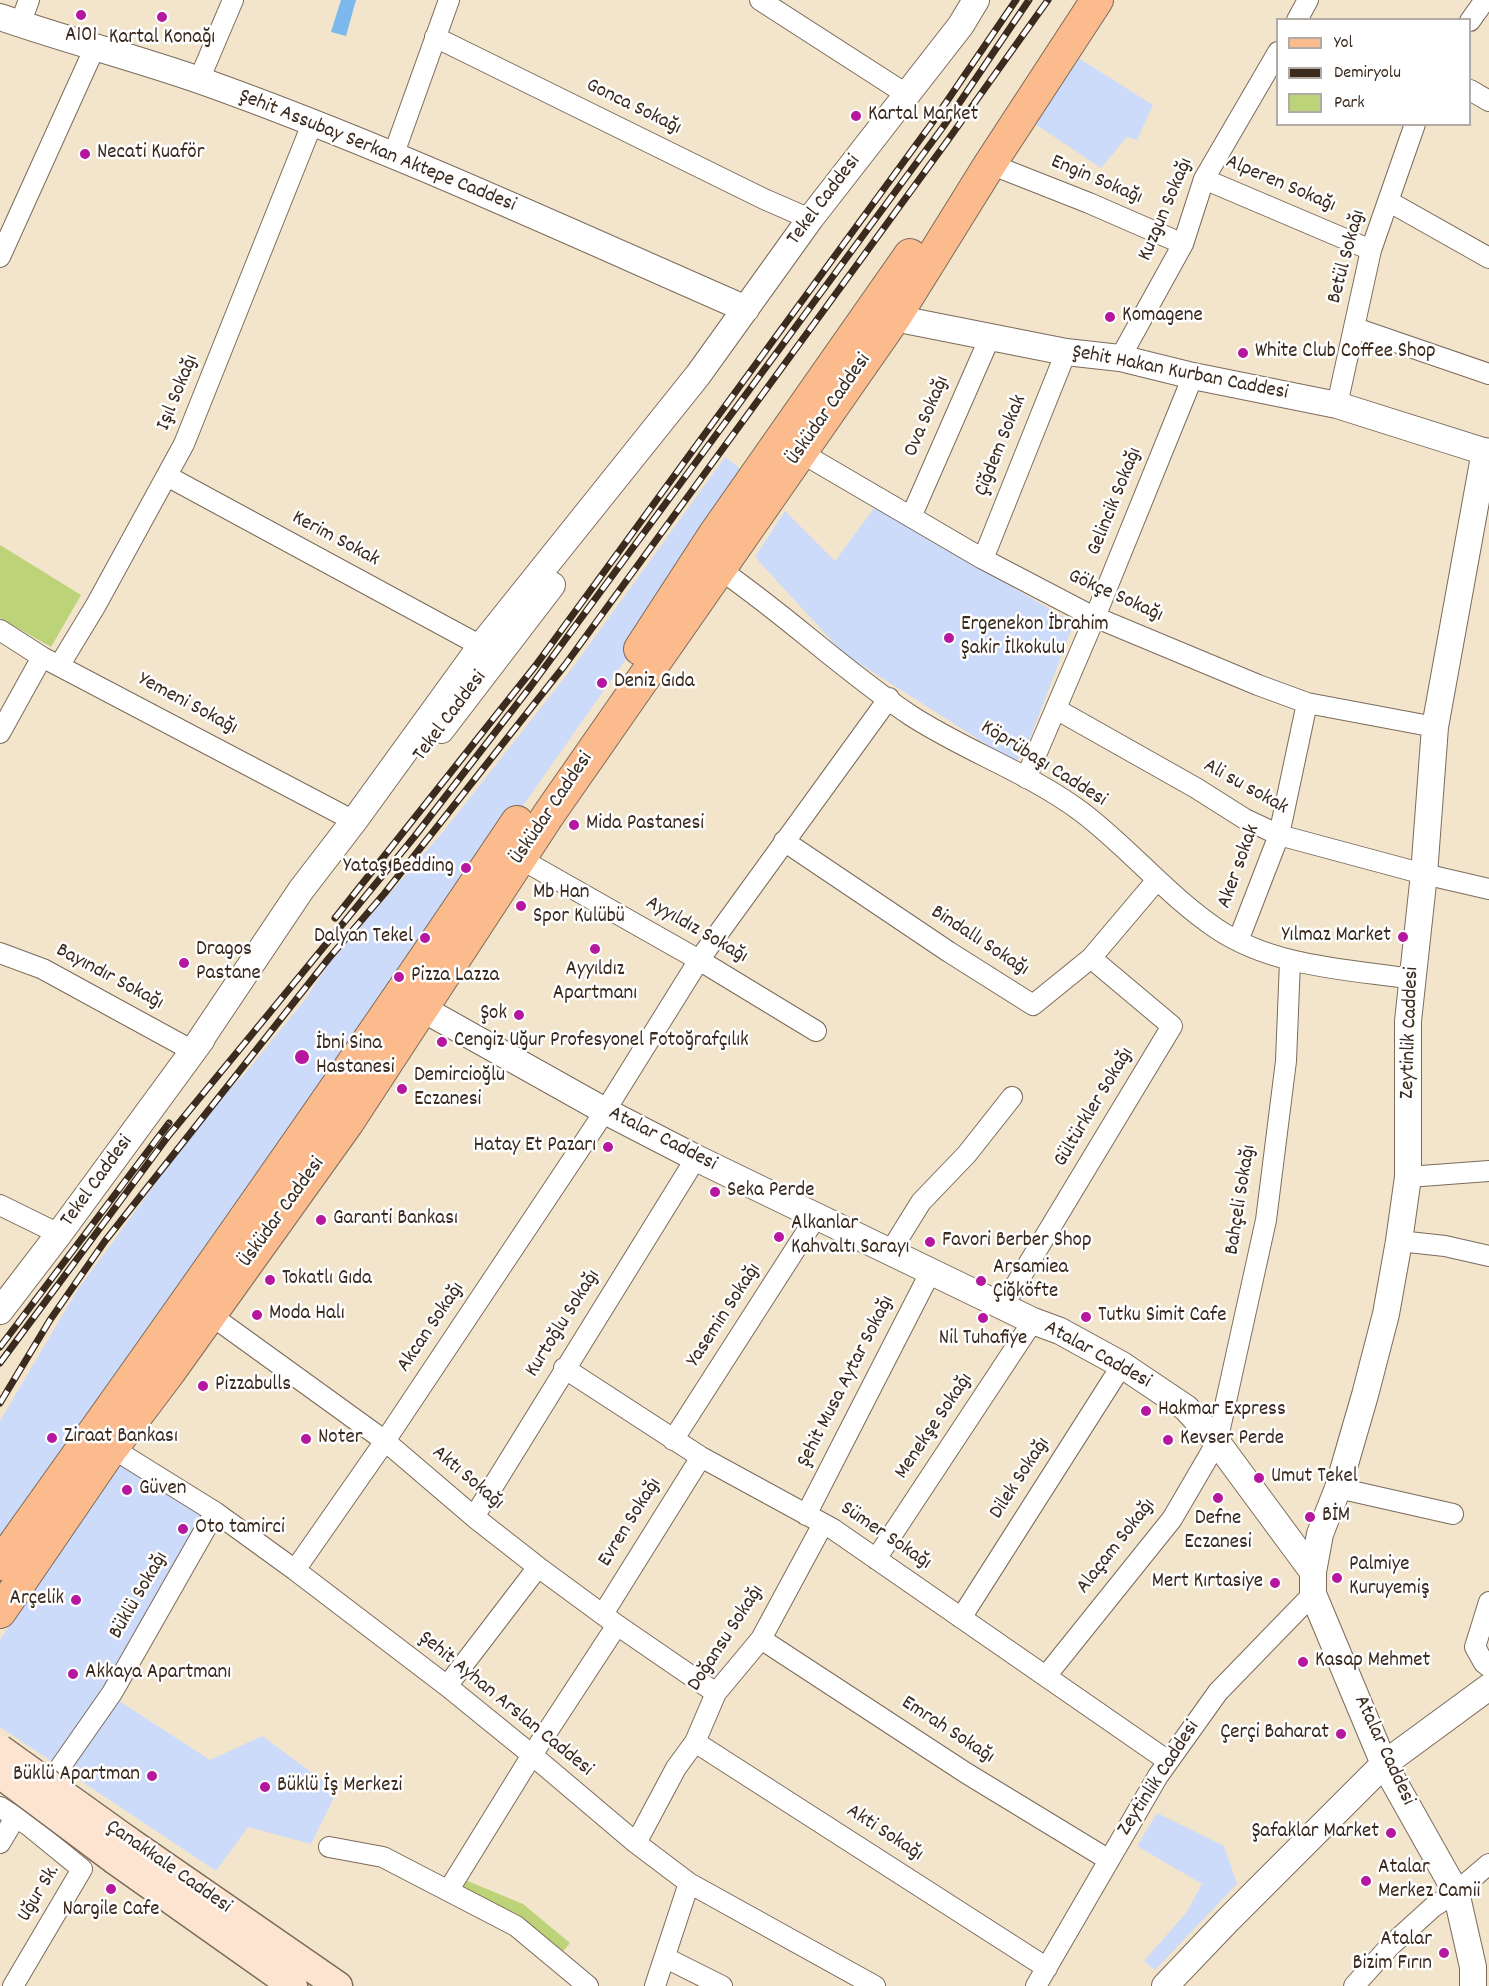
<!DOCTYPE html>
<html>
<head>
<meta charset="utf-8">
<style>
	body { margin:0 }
	#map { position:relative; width:1489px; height:1986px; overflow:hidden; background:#f2e5cb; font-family:Dekko,sans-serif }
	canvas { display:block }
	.legend { position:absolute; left:1276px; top:18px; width:195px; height:108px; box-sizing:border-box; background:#fff; border:2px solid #b1aaa5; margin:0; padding:8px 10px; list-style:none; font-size:18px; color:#3b2a1e }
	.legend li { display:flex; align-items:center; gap:12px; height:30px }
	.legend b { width:30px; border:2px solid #b1aaa5 }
</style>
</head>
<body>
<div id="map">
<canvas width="1489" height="1986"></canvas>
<ul class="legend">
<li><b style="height:8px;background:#fbbb8c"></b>Yol</li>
<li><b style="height:8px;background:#3b2a1e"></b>Demiryolu</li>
<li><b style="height:16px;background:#bcd378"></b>Park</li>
</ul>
</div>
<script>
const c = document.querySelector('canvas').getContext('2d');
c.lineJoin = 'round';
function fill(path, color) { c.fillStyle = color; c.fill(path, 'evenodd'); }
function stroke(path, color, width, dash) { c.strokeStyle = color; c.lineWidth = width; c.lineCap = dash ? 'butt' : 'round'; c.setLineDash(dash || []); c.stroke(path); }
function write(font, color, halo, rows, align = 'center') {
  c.font = font + ' Dekko,sans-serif'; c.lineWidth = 5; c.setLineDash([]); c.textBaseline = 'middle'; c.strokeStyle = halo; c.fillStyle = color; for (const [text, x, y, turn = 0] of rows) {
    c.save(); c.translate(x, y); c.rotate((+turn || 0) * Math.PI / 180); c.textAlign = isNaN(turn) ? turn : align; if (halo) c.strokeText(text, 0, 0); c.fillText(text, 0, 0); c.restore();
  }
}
const built = new Path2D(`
	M1077,57l76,48 -16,35 -10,-3 -26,31 -69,-46z
	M725,457l25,19 -124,183 -271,386 -355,512v-136l76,-129 129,-176 43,-46 56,-69 27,-40 111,-128 134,-170z
	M875,507l199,116 -50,131 -7,6 -8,-1 -166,-106 -88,-96 30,-46 50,50z
	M119,1457l86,57 -101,177 106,69 52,-24 75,55 -26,53 -63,-17 -32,44 -216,-144v-87z
	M1157,1813l67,33 13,38 -82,86 -11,-9 42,-48 16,-29 -65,-38z`);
const green = new Path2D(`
	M0,545l81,50 -30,52 -51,-29z
	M465,1880l58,24 47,39 -9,11 -41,-37 -56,-27 -3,-7z`);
const water = new Path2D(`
	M341,0h15l-10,36 -15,-4z`);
const minor = new Path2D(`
	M760,0l146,94
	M1297,20l11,-20
	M1470,21l15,-21
	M20,24l9,-24
	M435,37l329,162 46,20
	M199,80l34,-80
	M1470,90l19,11
	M393,156l56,-156
	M990,164l99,39 94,41
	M1204,179l167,71
	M1388,201l101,57
	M0,257l95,-210
	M1355,328l134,46
	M1120,358l63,-114 21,-65 74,-127
	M1337,405l34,-155 44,-126
	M800,452l183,107 107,56 168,70 49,18 128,24
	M167,476l314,170
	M911,517l79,-180
	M983,559l83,-207
	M712,564c69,46 129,105 198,151 55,36 120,58 173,98 47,36 85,83 134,116 57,38 129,40 195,50
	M0,630l42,27 312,164
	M59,666l37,-61 88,-161 128,-320
	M1056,709l140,79 49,31 34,16 145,39 65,15
	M0,733l42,-76
	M1026,778l69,-161 98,-241
	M784,841l165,111 84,53 58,-47 66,-78
	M519,858l180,102 117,71
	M1238,941l41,-106 28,-132
	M0,953l43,16 150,82
	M1408,1177l81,-6
	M0,1205l59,29
	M1399,1241l46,5 44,10
	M890,1252l31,-50 46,-48 45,-57
	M1003,1306l169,-280 -81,-68
	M201,1308l184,133 89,76 64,50 79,58 99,68
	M564,1368l137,89 132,72 335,232
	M673,1440l143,-223
	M112,1448l103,64 80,58 152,116 85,69 104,88 53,40 186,103
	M1338,1488l115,26
	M806,1515l125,-244
	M474,1517l222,-359
	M876,1559l157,-238
	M295,1570l90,-129 220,-330 94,-151 190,-262
	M1489,1602l-14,45 9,16 5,4
	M603,1614l98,-157
	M961,1618l161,-253
	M761,1639l205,134 143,87
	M1046,1676l126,-157 45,-77 49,-222 20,-159 4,-100
	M447,1686l91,-119
	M695,1742l352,226
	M0,1807l28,18 54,44 -69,117
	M28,1825l33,-59 51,-73 103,-181
	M0,1843l15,-25
	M636,1843l40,-75 19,-26 21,-49 45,-54 62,-115
	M329,1847l54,10 133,69 72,60
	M448,1891l84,-136 85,-130
	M666,1958l56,28
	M655,1986l34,-103
	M1036,1986l122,-210 60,-84 95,-98
	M1354,1986l36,-40 43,-39 23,-15 33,-28`);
const tertiary = new Path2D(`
	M0,17c66,23 133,40 199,63 186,66 366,150 547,229
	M879,315l187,37 54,6 73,18 144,29 152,48
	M441,730l111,-145
	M423,1009l182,102 91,47 337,163 27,10 62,34 64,43 31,34 96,130v22l71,170 72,128 17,75v19
	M193,1051l108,-161 53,-69 127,-175 217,-271 112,-156 151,-194 15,-25
	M0,1311l59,-77 143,-195
	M1313,1572l7,-38 18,-46 27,-93 21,-81 13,-73 9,-64v-156l16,-147 11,-147 50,-276
	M1165,1986l63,-66 156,-156 105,-77`);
const secondary = new Path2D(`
	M127,1840l211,146
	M115,1860l178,126`);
const primary = new Path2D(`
	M640,649l74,-114 196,-280
	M0,1564c175,-245 349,-491 517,-742
	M0,1612l112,-164 58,-77 178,-249 201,-308 346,-497 95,-153 107,-164`);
const rail = new Path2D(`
	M335,918l201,-253 396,-542 84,-123
	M0,1347l169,-224
	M0,1363l169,-228 246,-299 116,-150 412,-559 86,-127
	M0,1403l50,-83 55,-79 224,-283 55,-64 181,-229 383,-525 100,-140`);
const secondaryBridge = new Path2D(`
	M0,1749l127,91
	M0,1774l115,86`);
const markers = [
	[81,15,6,"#b5179e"],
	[162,17,6,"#b5179e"],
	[856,116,6,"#b5179e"],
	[85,154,6,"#b5179e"],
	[1110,317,6,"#b5179e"],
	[1243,353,6,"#b5179e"],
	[949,638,6,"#b5179e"],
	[602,683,6,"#b5179e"],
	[574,825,6,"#b5179e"],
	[466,868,6,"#b5179e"],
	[521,906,6,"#b5179e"],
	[1403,937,6,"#b5179e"],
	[425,938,6,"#b5179e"],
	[595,949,6,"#b5179e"],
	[184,963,6,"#b5179e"],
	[399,977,6,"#b5179e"],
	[519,1015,6,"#b5179e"],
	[442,1042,6,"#b5179e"],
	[302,1057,8,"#b5179e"],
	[402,1089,6,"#b5179e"],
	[608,1147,6,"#b5179e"],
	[715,1192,6,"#b5179e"],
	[321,1220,6,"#b5179e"],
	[779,1237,6,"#b5179e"],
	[930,1242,6,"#b5179e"],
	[270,1280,6,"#b5179e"],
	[981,1281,6,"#b5179e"],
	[257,1315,6,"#b5179e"],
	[1086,1317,6,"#b5179e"],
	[983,1318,6,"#b5179e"],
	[203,1386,6,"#b5179e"],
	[1146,1411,6,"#b5179e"],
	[52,1438,6,"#b5179e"],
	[306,1439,6,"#b5179e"],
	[1168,1440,6,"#b5179e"],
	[1259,1478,6,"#b5179e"],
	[127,1490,6,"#b5179e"],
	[1218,1498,6,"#b5179e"],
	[1310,1517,6,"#b5179e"],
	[183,1529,6,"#b5179e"],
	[1337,1578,6,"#b5179e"],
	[1275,1583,6,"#b5179e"],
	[76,1600,6,"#b5179e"],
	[1303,1662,6,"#b5179e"],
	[73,1674,6,"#b5179e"],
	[1341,1734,6,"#b5179e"],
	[152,1776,6,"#b5179e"],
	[265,1787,6,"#b5179e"],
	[1391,1833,6,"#b5179e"],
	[1366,1881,6,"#b5179e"],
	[111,1889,6,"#b5179e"],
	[1444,1953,6,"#b5179e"]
];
const poiNames = [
	["A101",81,37,"center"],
	["Kartal Konağı",162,39,"center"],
	["Kartal Market",868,116],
	["Necati Kuaför",97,154],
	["Komagene",1122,317],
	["White Club Coffee Shop",1255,353],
	["Ergenekon İbrahim",961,626],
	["Şakir İlkokulu",961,650],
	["Deniz Gıda",614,683],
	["Mida Pastanesi",586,825],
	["Yataş Bedding",454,868,"right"],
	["Mb Han",533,894],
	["Spor Kulübü",533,918],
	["Yılmaz Market",1391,937,"right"],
	["Dalyan Tekel",413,938,"right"],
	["Dragos",196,951],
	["Pastane",196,975],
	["Ayyıldız",595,971,"center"],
	["Apartmanı",595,995,"center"],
	["Pizza Lazza",411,977],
	["Şok",507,1015,"right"],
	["Cengiz Uğur Profesyonel Fotoğrafçılık",454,1042],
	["İbni Sina",316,1045],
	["Hastanesi",316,1069],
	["Demircioğlu",414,1077],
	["Eczanesi",414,1101],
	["Hatay Et Pazarı",596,1147,"right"],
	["Seka Perde",727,1192],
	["Garanti Bankası",333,1220],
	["Alkanlar",791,1225],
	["Kahvaltı Sarayı",791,1249],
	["Favori Berber Shop",942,1242],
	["Arsamiea",993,1269],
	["Çiğköfte",993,1293],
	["Tokatlı Gıda",282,1280],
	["Moda Halı",269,1315],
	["Tutku Simit Cafe",1098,1317],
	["Nil Tuhafiye",983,1340,"center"],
	["Pizzabulls",215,1386],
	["Hakmar Express",1158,1411],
	["Ziraat Bankası",64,1438],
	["Noter",318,1439],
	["Kevser Perde",1180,1440],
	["Umut Tekel",1271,1478],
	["Güven",139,1490],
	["BİM",1322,1517],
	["Defne",1218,1520,"center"],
	["Eczanesi",1218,1544,"center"],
	["Oto tamirci",195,1529],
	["Palmiye",1349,1566],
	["Kuruyemiş",1349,1590],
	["Mert Kırtasiye",1263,1583,"right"],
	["Arçelik",64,1600,"right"],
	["Kasap Mehmet",1315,1662],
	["Akkaya Apartmanı",85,1674],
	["Çerçi Baharat",1329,1734,"right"],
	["Büklü Apartman",140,1776,"right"],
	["Büklü İş Merkezi",277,1787],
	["Şafaklar Market",1379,1833,"right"],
	["Atalar",1378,1869],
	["Merkez Camii",1378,1893],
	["Nargile Cafe",111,1911,"center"],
	["Atalar",1432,1941,"right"],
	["Bizim Fırın",1432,1965,"right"]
];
const streetNames = [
	["Gonca Sokağı",633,108,26],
	["Şehit Assubay Serkan Aktepe Caddesi",377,152,22],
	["Engin Sokağı",1096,181,23],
	["Alperen Sokağı",1280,185,23],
	["Tekel Caddesi",825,201,-53],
	["Kuzgun Sokağı",1167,210,-67],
	["Betül Sokağı",1348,257,-75],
	["Şehit Hakan Kurban Caddesi",1180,374,11],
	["Işıl Sokağı",179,393,-68],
	["Üsküdar Caddesi",830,410,-55],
	["Ova Sokağı",928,417,-67],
	["Çiğdem Sokak",1002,446,-68],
	["Gelincik Sokağı",1116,502,-68],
	["Kerim Sokak",335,540,28],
	["Gökçe Sokağı",1115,597,24],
	["Yemeni Sokağı",187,705,28],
	["Tekel Caddesi",451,717,-53],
	["Köprübaşı Caddesi",1043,765,32],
	["Ali su sokak",1245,788,29],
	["Üsküdar Caddesi",553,809,-56],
	["Aker sokak",1240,867,-70],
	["Ayyıldız Sokağı",696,931,30],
	["Bindallı Sokağı",979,942,33],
	["Bayındır Sokağı",109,978,28],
	["Zeytinlik Caddesi",1411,1033,-88],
	["Gültürkler Sokağı",1095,1108,-59],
	["Atalar Caddesi",662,1140,27],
	["Tekel Caddesi",98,1182,-54],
	["Bahçeli Sokağı",1242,1200,-81],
	["Üsküdar Caddesi",283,1213,-54],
	["Yasemin Sokağı",725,1316,-57],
	["Kurtoğlu Sokağı",564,1324,-58],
	["Akcan Sokağı",432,1328,-56],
	["Atalar Caddesi",1097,1356,29],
	["Şehit Musa Aytar Sokağı",847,1382,-63],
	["Menekşe Sokağı",935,1427,-56],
	["Aktı Sokağı",467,1479,40],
	["Dilek Sokağı",1021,1479,-57],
	["Evren Sokağı",631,1523,-58],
	["Sümer Sokağı",885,1537,34],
	["Alaçam Sokağı",1117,1547,-52],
	["Büklü Sokağı",140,1596,-60],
	["Doğansu Sokağı",727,1639,-57],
	["Şehit Ayhan Arslan Caddesi",505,1705,39],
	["Emrah Sokağı",947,1731,33],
	["Atalar Caddesi",1383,1751,65],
	["Zeytinlik Caddesi",1160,1779,-57],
	["Akti Sokağı",884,1834,33],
	["Çanakkale Caddesi",168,1868,35],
	["Uğur Sk.",40,1894,-59]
];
fill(built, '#cddbfa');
fill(green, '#bcd378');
fill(water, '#7bb8ed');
stroke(minor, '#7b6b5b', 22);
stroke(tertiary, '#7b6b5b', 28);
stroke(secondary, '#7b6b5b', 31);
stroke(primary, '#7b6b5b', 34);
stroke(minor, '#fff', 20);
stroke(tertiary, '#fff', 26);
stroke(secondary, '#fde4d1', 28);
stroke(primary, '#fbbb8c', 32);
stroke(rail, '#3b2a1e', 7);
stroke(rail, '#fff', 4.5, [14]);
stroke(secondaryBridge, '#7b6b5b', 31, []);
stroke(secondaryBridge, '#fde4d1', 28);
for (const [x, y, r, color] of markers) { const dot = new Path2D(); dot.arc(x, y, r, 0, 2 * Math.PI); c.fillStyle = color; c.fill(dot); stroke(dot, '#fff', 2); }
write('21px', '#3b2a1e', '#fff', poiNames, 'left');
write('21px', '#3b2a1e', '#fff', streetNames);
</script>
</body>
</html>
